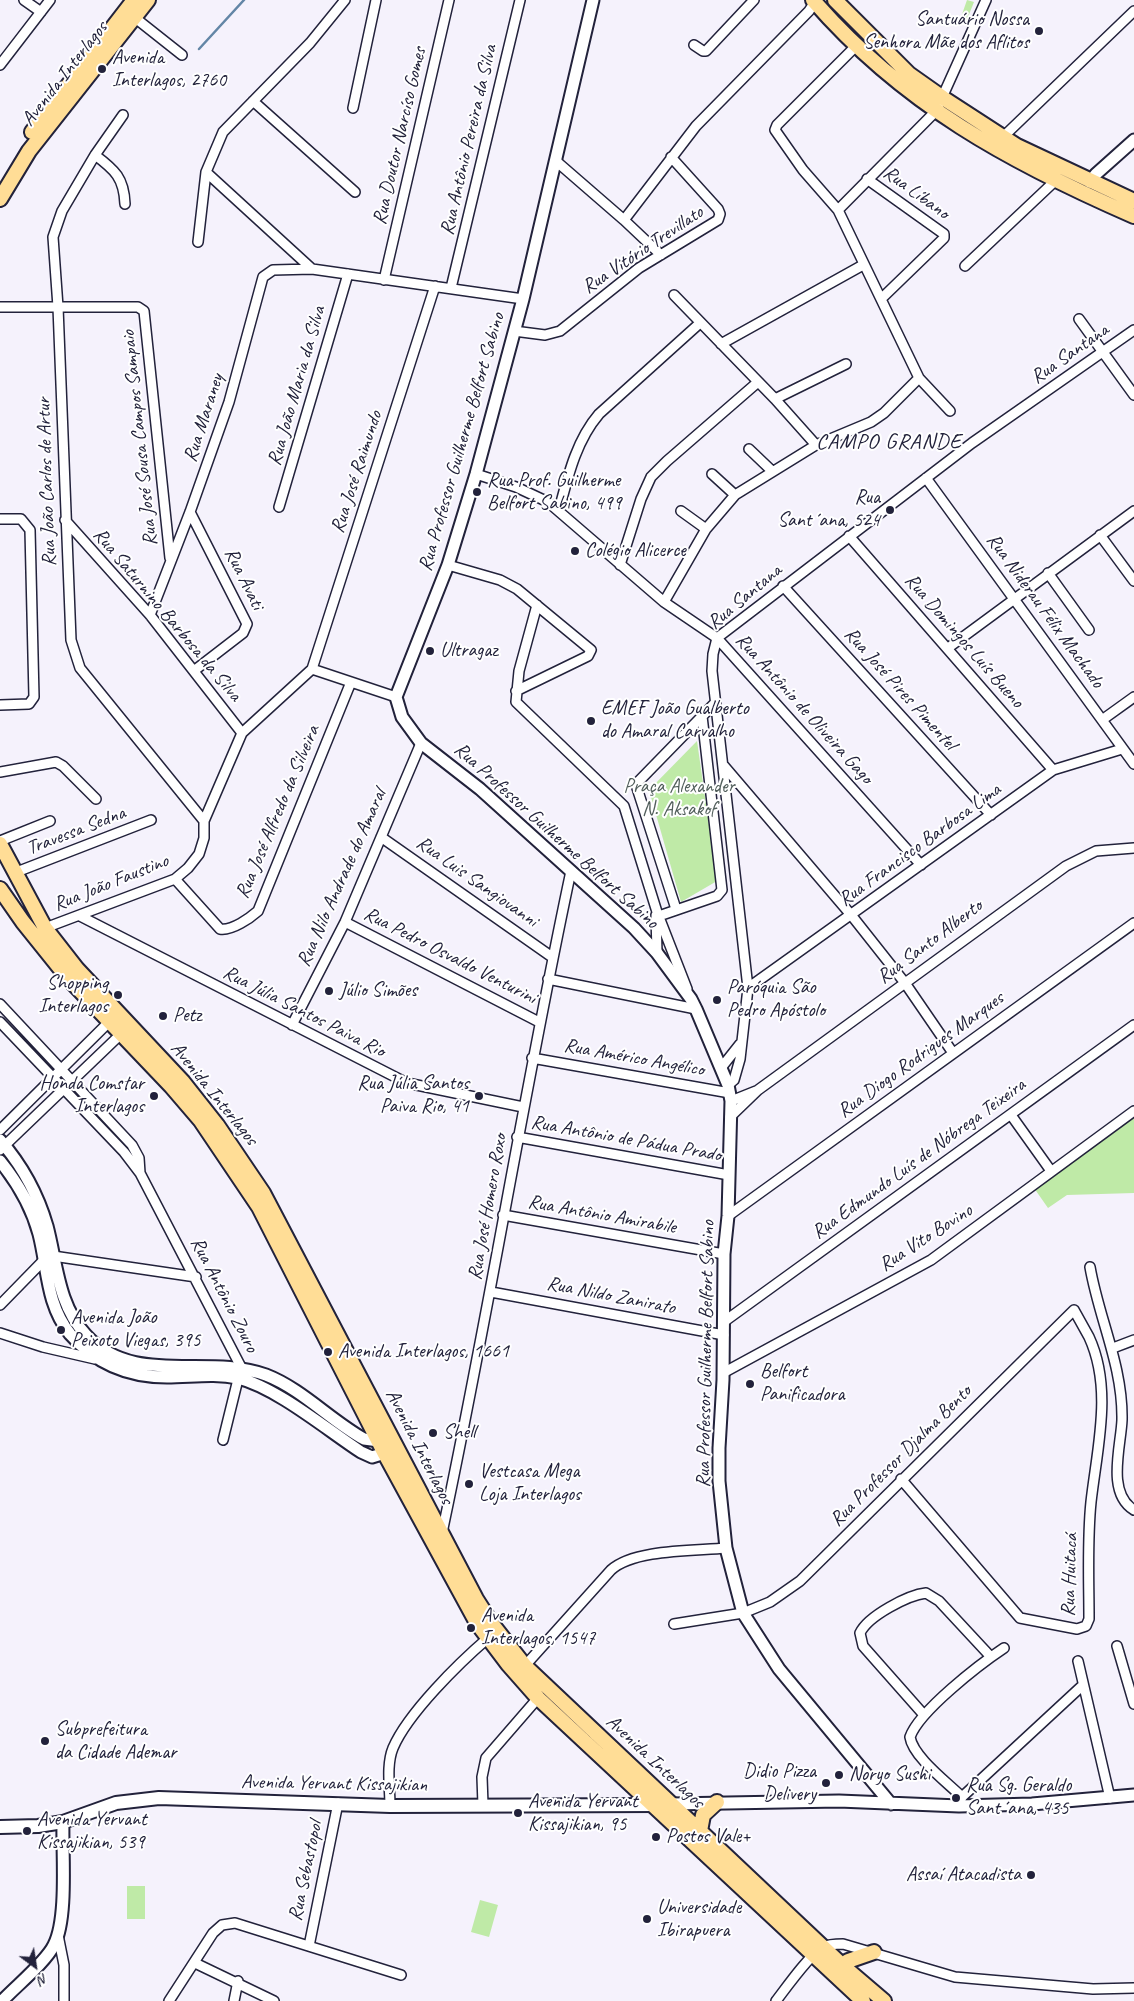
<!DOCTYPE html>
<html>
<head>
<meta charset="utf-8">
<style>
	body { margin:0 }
	#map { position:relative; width:1134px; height:2001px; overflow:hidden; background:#f5f2fc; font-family:Caveat,sans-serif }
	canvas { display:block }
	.north { position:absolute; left:10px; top:1941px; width:50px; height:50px; -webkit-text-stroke:4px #fff; paint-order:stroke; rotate:149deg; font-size:14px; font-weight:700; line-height:20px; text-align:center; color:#22223b }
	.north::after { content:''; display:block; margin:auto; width:18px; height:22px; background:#22223b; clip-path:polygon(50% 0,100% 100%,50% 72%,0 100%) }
</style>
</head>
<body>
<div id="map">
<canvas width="1134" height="2001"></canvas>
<div class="north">N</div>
</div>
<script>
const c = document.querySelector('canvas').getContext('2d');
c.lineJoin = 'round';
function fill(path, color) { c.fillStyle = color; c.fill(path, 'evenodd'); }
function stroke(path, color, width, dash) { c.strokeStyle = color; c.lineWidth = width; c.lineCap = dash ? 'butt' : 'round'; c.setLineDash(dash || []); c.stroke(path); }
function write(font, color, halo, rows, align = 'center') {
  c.font = font + ' Caveat,sans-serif'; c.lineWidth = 4; c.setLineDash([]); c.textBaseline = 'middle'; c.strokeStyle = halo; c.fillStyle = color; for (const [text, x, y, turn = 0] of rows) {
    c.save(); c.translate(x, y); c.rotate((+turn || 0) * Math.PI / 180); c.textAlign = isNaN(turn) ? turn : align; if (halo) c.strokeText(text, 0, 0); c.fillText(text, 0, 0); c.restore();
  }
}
const green = new Path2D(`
	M967,0l7,2 -8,20 -6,-2z
	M697,741l20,140 -36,21 -32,-112z
	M1134,1116v77l-67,2 -19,13 -14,-20z
	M127,1886h18v33h-18z
	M480,1900l18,5 -9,32 -18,-5z`);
const stream = new Path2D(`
	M199,49l45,-49`);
const minor = new Path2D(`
	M24,0l17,12
	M134,17l48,38
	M694,45l9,6h3l48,-51
	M857,45l-80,80 -2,5 28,40 35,40 81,168 31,33
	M0,65l50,-65
	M253,101l102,91
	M353,108l23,-108
	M123,115l-28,40 -33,56 -9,26 5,70 13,333 9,28 124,153
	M1003,137l131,-126
	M95,155c20,15 29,23 30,49
	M556,161l68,59 37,35
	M206,172l106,97 211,30
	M867,179l77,55v4l-63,61
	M838,210l98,-99 50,-111
	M624,220l72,-94 113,-115 7,-11
	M198,242l8,-70 17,-40 87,-89 35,-43
	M965,266l90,-85
	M384,280l65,-280
	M451,288l69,-288
	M674,295l101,104 41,46
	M0,307h138l6,4 26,247
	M1079,319l55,76
	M514,331l31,4 15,-4 79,-63 79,-48 2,-6 -2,-5 -47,-52
	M721,344l142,-79
	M775,399l71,-35
	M749,449l23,22
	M476,474l40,13 32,15 116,100 53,36 204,227
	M712,474l23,21
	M926,478l208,286
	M279,507l69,-233
	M559,510c9,-34 17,-69 40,-96l101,-91
	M681,511l25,18
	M190,512l57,112 -4,9 -48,37
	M0,519h21l9,11 4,167 -5,7 -29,1
	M65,520l85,95 92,118
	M1100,535l34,46
	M849,536l204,234
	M448,565l52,15 17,9 74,61 -3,6 -72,35
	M620,565l21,-66 10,-22 16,-16 91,-79
	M1048,573l41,57
	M783,586l208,229
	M664,602l42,-73 29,-34 81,-50 55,-23 13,-9 35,-35
	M537,605l-18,66 -3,31 108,104 33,106 30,77
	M150,615l40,-103 39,-110 34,-125 10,-7 39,-1
	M948,648l186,-137
	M312,669l123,-383
	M1102,720l32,-23
	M724,766l128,150 53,67 48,70
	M0,772l56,-10 7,4 33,33
	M381,837l171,120
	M0,841l50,-20
	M14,873l137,-53
	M175,879l45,50c12,2 30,-11 38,-18l93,-229
	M676,909l-39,-121v-5l79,-81
	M656,915l1,38
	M80,916l327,167 116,24
	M656,917l61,-21 5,-6 -20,-174
	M345,922l194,100
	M45,928l130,-49 13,-11 11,-14 5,-16v-17l38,-88 70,-64 84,28
	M548,979l148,30
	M748,988l305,-218 69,-21
	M0,1004l132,141 7,13 1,15
	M0,1022l124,130 16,21 101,194 -18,73
	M292,1025l53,-103 76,-179
	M532,1058l198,35
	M721,1068l19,-24
	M728,1085l6,-5 6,-21 8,-71 -36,-317 1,-17 4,-16 255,-195 162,-113
	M731,1101l25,-10
	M1011,1115l40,56
	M730,1117l28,-27 308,-224 30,-15 38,-3
	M0,1130l110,-109
	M517,1137l212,38
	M0,1150l122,-117
	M503,1215l221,39
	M728,1216l406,-293
	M1090,1267c9,52 33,99 32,153 -1,26 -16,73 12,90
	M491,1292l233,43
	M0,1305l43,-44 10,-5 143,21
	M725,1321l409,-296
	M0,1333l43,14 52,12
	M1113,1348l21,-8
	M723,1373l208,-113 203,-149
	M442,1533c47,-220 82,-442 129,-662
	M674,1624l69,-11 27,-11 30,-21 274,-271c5,9 10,18 15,27 24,52 8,111 2,165 -4,39 -2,78 -2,117l-3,7 -9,3 -57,-11 -119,-139
	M1117,1646l17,58
	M1078,1661l32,137
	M522,1669l89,-99c23,-21 83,-19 115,-22
	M924,1715l-61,-69 -3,-13c8,-17 48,-38 66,-40l13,8 52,56
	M962,1797c-14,-14 -49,-40 -52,-60 9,-26 70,-73 94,-89
	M960,1802l2,-5 121,-112
	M483,1805l-1,-28 4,-19 52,-60
	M390,1806c0,-18 -4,-41 3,-58 15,-35 66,-85 95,-110
	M58,1935l6,30v36
	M309,1946l29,-143
	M195,1963l79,38
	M169,2001l44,-68 9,-8 13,-2 166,52
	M234,2001l4,-20
	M776,2001c10,-13 34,-47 47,-54 6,-3 14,-3 20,-3l112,33 138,12 41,-1`);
const tertiary = new Path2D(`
	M593,0l-70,299 -47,175 -28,91 -52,132 6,20 19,26 59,46 154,139 23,25 34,46 5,10 32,76 3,16 -3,115 -4,38 -1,126 -4,68v33l7,67 17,65 36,56 112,135
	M1090,182l6,-8 38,-34
	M0,1140c21,24 38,55 47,86 10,38 11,79 39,109 48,52 121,18 180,40 36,14 64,45 98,64l15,2 6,-4
	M0,1161c17,21 32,47 39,73 9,35 7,70 31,100 25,29 58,43 97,43 24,0 47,-4 71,1 39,10 88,51 123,74l11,5 19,-6
	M671,1804l168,-3 120,5 73,-2 102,-9
	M2,2001c14,-15 44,-39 52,-56 14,-27 8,-92 9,-123`);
const secondary = new Path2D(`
	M0,1827l38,-1 25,-4 53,-19 43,-5 231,8 269,-1`);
const primary = new Path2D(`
	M813,0c90,104 197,162 321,216
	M835,0l74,74 34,24 74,48 117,55
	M32,132l102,-132
	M0,199l29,-48 119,-151
	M0,844l45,84 32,41 106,113 34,43 46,68 213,406 16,25 33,42 318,300 41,35
	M0,889l23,33 45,56 103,108 30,35 58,86 126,247 92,169 31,41 30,34 325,303
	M700,1831l3,-16 14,-13
	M840,1973l8,-12 26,-9`);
const markers = [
	[1039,31,5,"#22223b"],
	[102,69,5,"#22223b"],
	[477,492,5,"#22223b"],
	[890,510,5,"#22223b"],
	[575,551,5,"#22223b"],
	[430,651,5,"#22223b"],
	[591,721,5,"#22223b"],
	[329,991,5,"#22223b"],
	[118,995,5,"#22223b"],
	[717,1000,5,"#22223b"],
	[163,1016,5,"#22223b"],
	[154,1096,5,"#22223b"],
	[479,1096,5,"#22223b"],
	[61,1330,5,"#22223b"],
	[328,1352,5,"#22223b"],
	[750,1384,5,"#22223b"],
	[433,1433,5,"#22223b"],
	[469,1484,5,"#22223b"],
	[471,1628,5,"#22223b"],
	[45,1741,5,"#22223b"],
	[839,1775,5,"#22223b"],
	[826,1783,5,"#22223b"],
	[956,1798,5,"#22223b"],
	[518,1813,5,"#22223b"],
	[27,1831,5,"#22223b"],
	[656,1837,5,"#22223b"],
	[1031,1875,5,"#22223b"],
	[647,1919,5,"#22223b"]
];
const poiNames = [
	["Santuário Nossa",1029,20,"right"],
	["Senhora Mãe dos Aflitos",1029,43,"right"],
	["Avenida",112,58],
	["Interlagos, 2760",112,81],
	["Rua Prof. Guilherme",487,481],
	["Belfort Sabino, 499",487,504],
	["Rua",880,498,"right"],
	["Sant´ana, 524",880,521,"right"],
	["Colégio Alicerce",585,551],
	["Ultragaz",440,651],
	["EMEF João Gualberto",601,709],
	["do Amaral Carvalho",601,732],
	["Shopping",108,984,"right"],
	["Interlagos",108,1007,"right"],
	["Paróquia São",727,988],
	["Pedro Apóstolo",727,1011],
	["Júlio Simões",339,991],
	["Petz",173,1016],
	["Honda Comstar",144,1084,"right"],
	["Interlagos",144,1107,"right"],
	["Rua Júlia Santos",469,1084,"right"],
	["Paiva Rio, 41",469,1107,"right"],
	["Avenida João",71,1318],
	["Peixoto Viegas, 395",71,1341],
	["Avenida Interlagos, 1661",338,1352],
	["Belfort",760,1372],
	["Panificadora",760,1395],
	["Shell",443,1433],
	["Vestcasa Mega",479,1472],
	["Loja Interlagos",479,1495],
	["Avenida",481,1616],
	["Interlagos, 1547",481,1639],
	["Subprefeitura",55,1730],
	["da Cidade Ademar",55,1753],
	["Didio Pizza",816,1772,"right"],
	["Delivery",816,1795,"right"],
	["Noryo Sushi",849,1775],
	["Rua Sg. Geraldo",966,1786],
	["Sant´ana, 435",966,1809],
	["Avenida Yervant",528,1802],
	["Kissajikian, 95",528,1825],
	["Avenida Yervant",37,1820],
	["Kissajikian, 539",37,1843],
	["Postos Vale+",666,1837],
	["Assaí Atacadista",1021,1875,"right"],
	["Universidade",657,1908],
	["Ibirapuera",657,1931]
];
const streetNames = [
	["Avenida Interlagos",65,74,-52],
	["Rua Doutor Narcíso Gomes",400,136,-77],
	["Rua Antônio Pereira da Silva",469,140,-77],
	["Rua Líbano",916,193,36],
	["Rua Vitório Trevillato",643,250,-34],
	["Rua Santana",1070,354,-35],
	["Rua João Maria da Silva",297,386,-74],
	["Rua Maraney",204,418,-72],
	["Rua José Sousa Campos Sampaio",140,438,-96],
	["Rua Professor Guilherme Belfort Sabino",462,442,-74],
	["Rua José Raimundo",357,472,-72],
	["Rua João Carlos de Artur",47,482,-92],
	["Rua Avati",244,579,64],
	["Rua Santana",745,597,-40],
	["Rua Niderau Félix Machado",1045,611,54],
	["Rua Saturnino Barbosa da Silva",167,615,50],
	["Rua Domingos Luís Bueno",964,641,49],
	["Rua José Pires Pimentel",900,689,48],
	["Rua Antônio de Oliveira Gago",804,709,48],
	["Rua José Alfredo da Silveira",278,812,-67],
	["Travessa Sedna",76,831,-21],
	["Rua Professor Guilherme Belfort Sabino",556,836,42],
	["Rua Francisco Barbosa Lima",920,845,-36],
	["Rua Nilo Andrade do Amaral",342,878,-66],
	["Rua Luis Sangiovanni",477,882,35],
	["Rua João Faustino",111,883,-22],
	["Rua Santo Alberto",930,942,-37],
	["Rua Pedro Osvaldo Venturini",450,956,27],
	["Rua Júlia Santos Paiva Rio",304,1012,27],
	["Rua Diogo Rodrigues Marques",921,1055,-36],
	["Rua Américo Angélico",634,1058,10],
	["Avenida Interlagos",214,1094,51],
	["Rua Antônio de Pádua Prado",626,1139,10],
	["Rua Edmundo Luís de Nóbrega Teixeira",919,1159,-36],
	["Rua José Homero Roxo",488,1207,-80],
	["Rua Antônio Amirabile",602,1215,10],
	["Rua Vito Bovino",926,1238,-33],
	["Rua Antônio Zouro",224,1295,63],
	["Rua Nildo Zanirato",611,1296,11],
	["Rua Professor Guilherme Belfort Sabino",706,1354,-89],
	["Avenida Interlagos",419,1447,63],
	["Rua Professor Djalma Bento",901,1456,-45],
	["Rua Huitacá",1070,1575,-88],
	["Avenida Interlagos",655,1762,43],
	["Avenida Yervant Kissajikian",334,1784,1],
	["Rua Sebastopol",306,1871,-78]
];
const parkNames = [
	["Praça Alexander",679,787],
	["N. Aksakof",679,810]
];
const quarterNames = [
	["CAMPO GRANDE",889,442]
];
fill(green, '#bfeaa7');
stroke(stream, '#6386a6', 2.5);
stroke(minor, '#22223b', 12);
stroke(tertiary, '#22223b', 15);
stroke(secondary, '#22223b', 16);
stroke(primary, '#22223b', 18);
stroke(minor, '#fff', 9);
stroke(tertiary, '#fff', 11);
stroke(secondary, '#fff', 12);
stroke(primary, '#ffdd96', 14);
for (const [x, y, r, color] of markers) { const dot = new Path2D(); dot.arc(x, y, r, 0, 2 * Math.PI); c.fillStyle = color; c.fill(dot); stroke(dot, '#fff', 2); }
write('20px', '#22223b', '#fff', poiNames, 'left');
write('20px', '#22223b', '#fff', streetNames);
write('20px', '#515e5b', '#fff', parkNames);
c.letterSpacing = '1px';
write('22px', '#22223b', '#fff', quarterNames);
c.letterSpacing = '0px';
</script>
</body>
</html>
